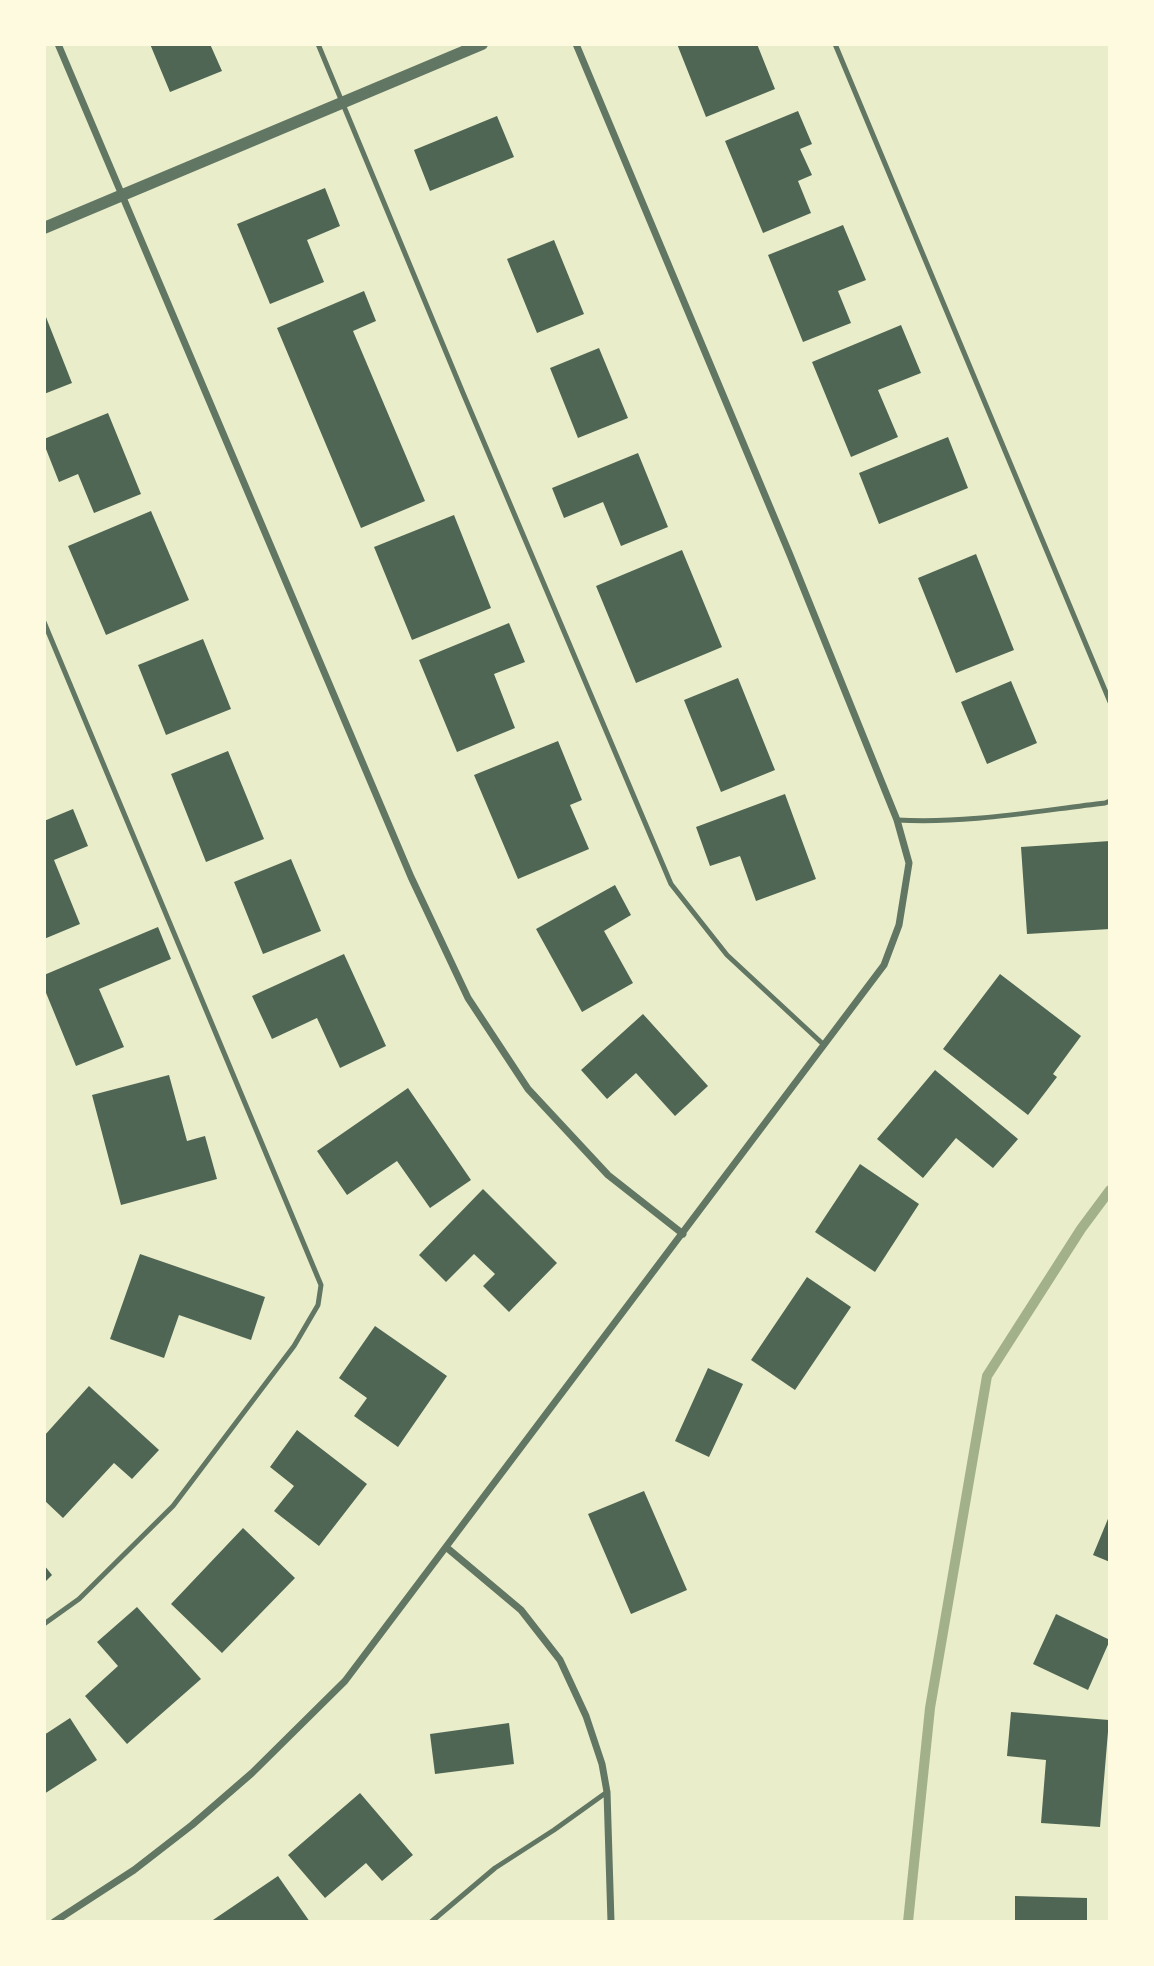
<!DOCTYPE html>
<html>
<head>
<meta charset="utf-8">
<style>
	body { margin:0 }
	#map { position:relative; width:1154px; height:1966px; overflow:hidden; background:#e9edc9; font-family:"Fira Sans Condensed",sans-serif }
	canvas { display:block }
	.frame { position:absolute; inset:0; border:46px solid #fefae0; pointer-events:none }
</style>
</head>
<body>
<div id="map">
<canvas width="1154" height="1966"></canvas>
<div class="frame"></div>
</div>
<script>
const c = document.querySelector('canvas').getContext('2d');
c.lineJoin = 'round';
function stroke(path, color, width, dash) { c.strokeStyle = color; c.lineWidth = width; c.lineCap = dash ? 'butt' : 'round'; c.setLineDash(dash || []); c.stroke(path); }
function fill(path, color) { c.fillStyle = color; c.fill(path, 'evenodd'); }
const stream = new Path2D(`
	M908,1922l22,-214 57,-332 94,-147 29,-39`);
const building = new Path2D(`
	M150,44h60l12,27 -52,21z
	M677,44h80l18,45 -69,28z
	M798,111l14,33 -12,5 12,26 -14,6 13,32 -48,20 -38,-92z
	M497,116l17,41 -84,34 -16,-41z
	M325,188l15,38 -33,14 17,42 -54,22 -33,-80z
	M843,225l23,55 -28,11 13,32 -48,19 -35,-87z
	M554,240l30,74 -47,19 -30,-74z
	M364,291l12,30 -23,10 72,170 -64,27 -84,-200z
	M44,312l28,71 -28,11z
	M901,325l20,48 -43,17 20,47 -47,20 -39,-95z
	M599,348l29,70 -50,20 -28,-70z
	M108,413l33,81 -47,19 -16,-39 -19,8 -15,-38v-5z
	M948,437l20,51 -89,36 -20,-51z
	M638,453l30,74 -47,19 -18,-44 -39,16 -12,-30z
	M151,511l38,89 -83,35 -38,-89z
	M454,515l37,93 -79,32 -38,-93z
	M682,550l40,97 -86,36 -40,-97z
	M976,554l38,96 -58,23 -38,-95z
	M509,623l16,39 -31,12 21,54 -58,24 -38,-92z
	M203,639l28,70 -65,26 -28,-70z
	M738,678l37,92 -54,22 -37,-92z
	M1011,681l26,62 -50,21 -26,-62z
	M558,741l24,59 -12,5 19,44 -71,30 -44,-104z
	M228,751l36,88 -58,23 -35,-88z
	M785,794l31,85 -60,22 -16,-45 -30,10 -14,-39z
	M73,809l15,37 -34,14 26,64 -36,15v-118z
	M1110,841v88l-83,5 -6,-87z
	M291,859l30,72 -58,23 -29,-72z
	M615,885l16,30 -27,16 29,52 -51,29 -46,-83z
	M158,927l13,32 -72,30 25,58 -48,19 -32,-78v-13z
	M344,954l42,92 -46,22 -23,-50 -45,21 -20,-43z
	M1000,974l81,62 -28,38 4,3 -29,38 -85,-66z
	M643,1014l65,72 -33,30 -39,-43 -29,26 -26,-29z
	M935,1070l83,69 -25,29 -37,-30 -33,40 -46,-39z
	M169,1075l18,66 18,-5 12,43 -96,26 -29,-110z
	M408,1088l63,92 -41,28 -33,-47 -50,34 -30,-44z
	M860,1164l59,40 -44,68 -60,-40z
	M483,1189l74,74 -48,49 -26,-26 12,-12 -21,-20 -28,28 -27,-27z
	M140,1254l125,43 -14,43 -72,-25 -15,43 -54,-19z
	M807,1277l44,30 -56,83 -44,-30z
	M375,1326l72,50 -49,71 -44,-31 13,-18 -28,-20z
	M708,1368l35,16 -34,73 -34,-16z
	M89,1386l70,64 -27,29 -18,-16 -51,55 -19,-18v-64z
	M297,1430l70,54 -48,62 -45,-35 20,-25 -24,-19z
	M644,1491l43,99 -56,24 -43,-100z
	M1110,1514v48l-17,-7z
	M243,1528l52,50 -73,75 -51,-49z
	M44,1565l8,10 -8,8z
	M137,1607l64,72 -74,65 -42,-48 33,-30 -21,-24z
	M1056,1614l54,26 -22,50 -55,-26z
	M1011,1712l98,8 -9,107 -59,-4 5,-63 -39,-4z
	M70,1718l27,42 -53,34v-59z
	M509,1723l5,41 -79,10 -5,-40z
	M360,1793l53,62 -31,26 -16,-18 -41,35 -37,-43z
	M278,1876l32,46h-100z
	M1015,1896l72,2v24h-51v-1l-21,-1z`);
const service = new Path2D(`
	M318,44l145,349 208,491 56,71 97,90
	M835,44l275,658
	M44,622l277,663 -3,20 -24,41 -121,160 -94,93 -35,25
	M897,820c69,4 139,-9 208,-17l5,-2
	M431,1922l64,-54 59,-38 53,-38`);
const minor = new Path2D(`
	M58,44l353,833 57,121 60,91 80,86 75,59
	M446,1547l75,63 39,50 26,56 16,48 5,28 4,130
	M54,1922l80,-52 58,-45 60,-52 93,-92 539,-716 15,-40 10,-62 -12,-43 -107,-265 -214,-511`);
const tertiary = new Path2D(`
	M44,228l438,-184`);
stroke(stream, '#a3b18a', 10);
fill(building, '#4f6655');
stroke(service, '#617663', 5);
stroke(minor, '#617663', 7);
stroke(tertiary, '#617663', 12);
</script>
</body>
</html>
